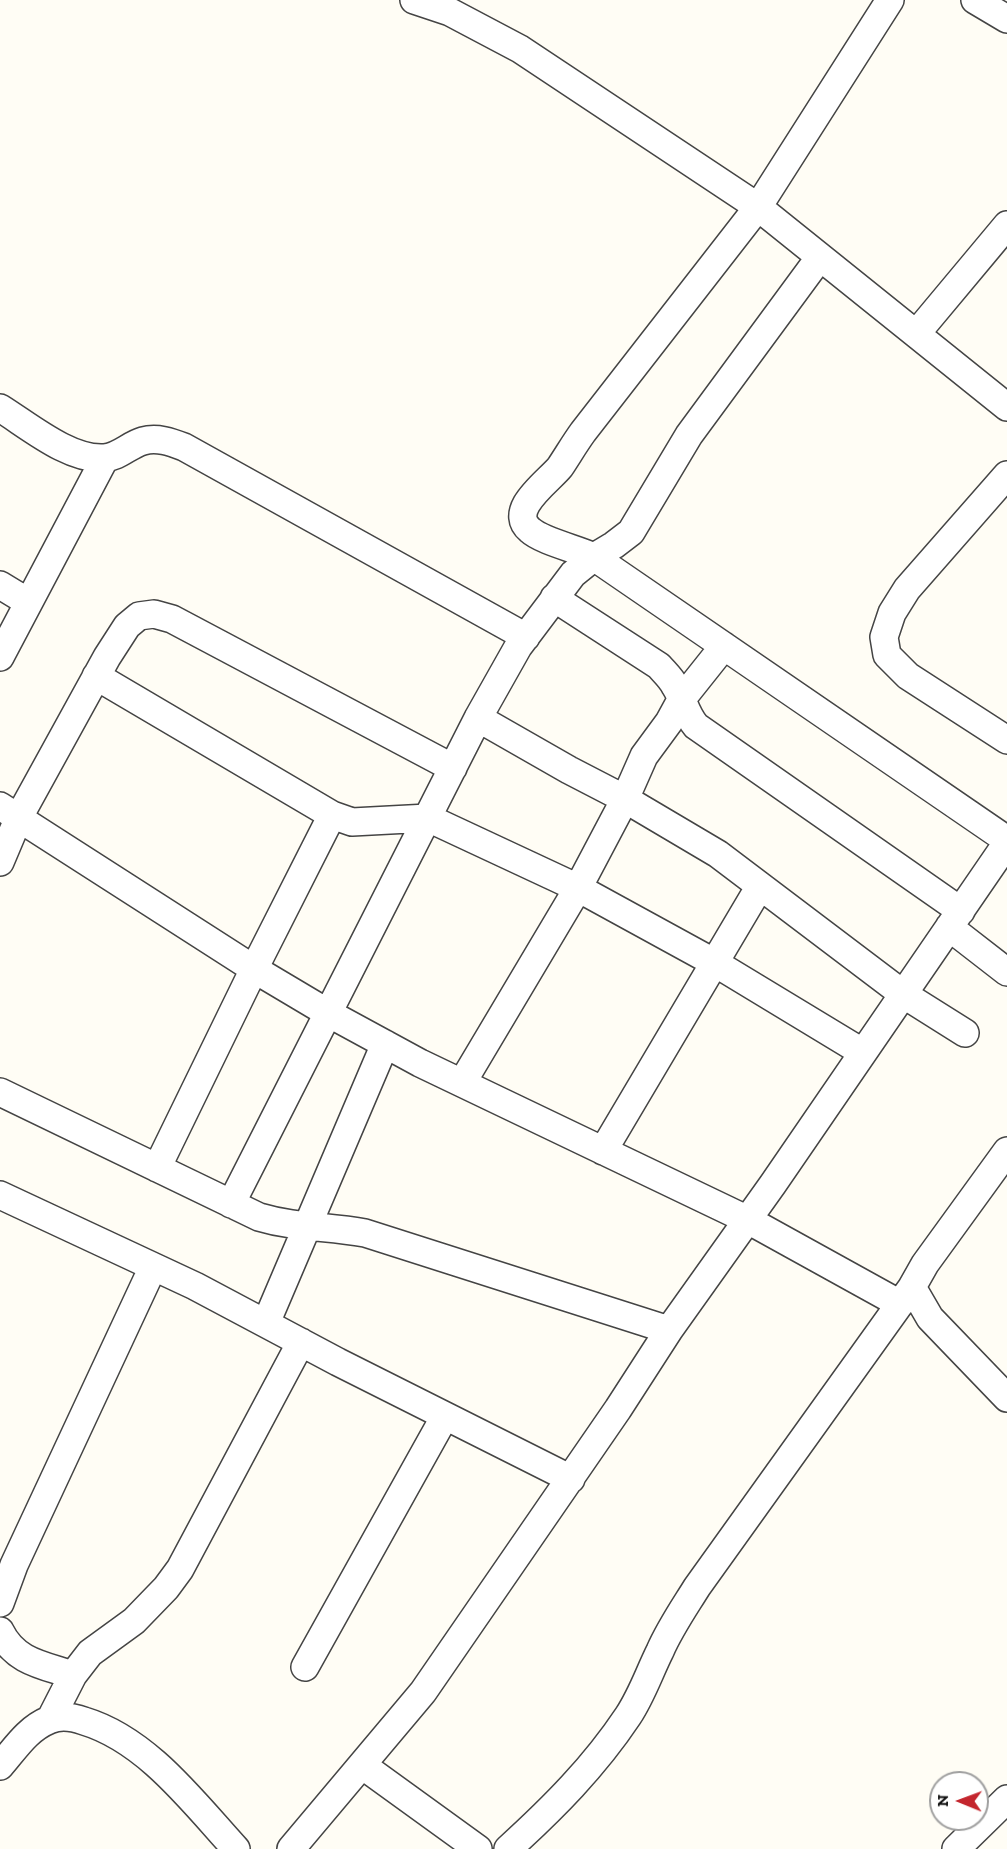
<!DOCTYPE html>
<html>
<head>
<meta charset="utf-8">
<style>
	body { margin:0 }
	#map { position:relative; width:1007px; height:1849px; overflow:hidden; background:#fffdf5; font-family:"Zilla Slab",serif }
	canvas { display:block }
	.north { position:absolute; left:929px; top:1771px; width:60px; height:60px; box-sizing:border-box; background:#fff; border:2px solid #a0a0a0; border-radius:50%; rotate:271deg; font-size:16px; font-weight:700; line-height:24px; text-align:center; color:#111 }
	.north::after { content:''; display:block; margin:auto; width:21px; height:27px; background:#c4262e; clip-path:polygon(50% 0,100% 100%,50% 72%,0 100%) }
</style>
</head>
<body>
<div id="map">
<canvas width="1007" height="1849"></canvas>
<div class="north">N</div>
</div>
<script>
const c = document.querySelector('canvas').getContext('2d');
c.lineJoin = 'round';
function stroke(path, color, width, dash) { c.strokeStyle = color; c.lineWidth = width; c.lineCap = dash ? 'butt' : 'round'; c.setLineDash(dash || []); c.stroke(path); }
const street = new Path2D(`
	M414,0l36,12 70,37 238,158 249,200
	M890,0l-132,207 -175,225c-8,11 -15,23 -23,35 -11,14 -54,43 -30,63 12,11 47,19 64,27l413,283
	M975,0l32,19
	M916,334l91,-109
	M0,408c29,18 69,52 104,50 15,-1 25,-13 39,-17 14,-4 28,1 41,6l342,190
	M1007,475l-100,114 -15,24 -8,24 3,18 21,21 99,64
	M0,585l28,17
	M554,598l105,68c6,7 12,12 16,20 9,14 10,27 21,40l265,185
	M0,657l105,-199
	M96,676l236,139 20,7 76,-4 150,70 137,75 147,89
	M478,718l91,52 56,29 93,55 185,140 62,39
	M0,806l254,163 74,44 92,50 328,157 152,84
	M0,862l19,-45 88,-160 20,-31 12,-10 15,-2 18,5 281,149
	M949,927l58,45
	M462,1083l116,-195 47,-89 19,-43 25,-34 12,-22 43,-54
	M0,1092l259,125c37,11 69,9 106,16l304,97
	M603,1151l157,-265
	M1007,1151l-82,113 -13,23 18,31 77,80
	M157,1168l97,-199 78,-154
	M0,1195l195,91 143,76 233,117
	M231,1204l247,-486 40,-71 55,-73 21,-17 20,-12 17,-13 58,-97 131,-178
	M266,1323l119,-279
	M0,1603l14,-38 139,-298
	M0,1631c15,31 43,34 73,44
	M305,1667l140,-251
	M51,1718l22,-43 17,-22 44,-32 32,-33 14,-19 121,-227
	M362,1765l116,84
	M0,1766c15,-17 27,-37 49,-46 11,-5 24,-3 35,1 63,19 109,81 152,128
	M291,1849l132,-157 195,-283 51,-79 104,-146 234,-341
	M508,1849c45,-41 86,-82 120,-133 14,-21 21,-43 32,-65 10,-23 24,-43 37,-64l215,-300
	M956,1849l51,-50`);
stroke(street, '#444', 30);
stroke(street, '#fff', 27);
</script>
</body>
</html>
